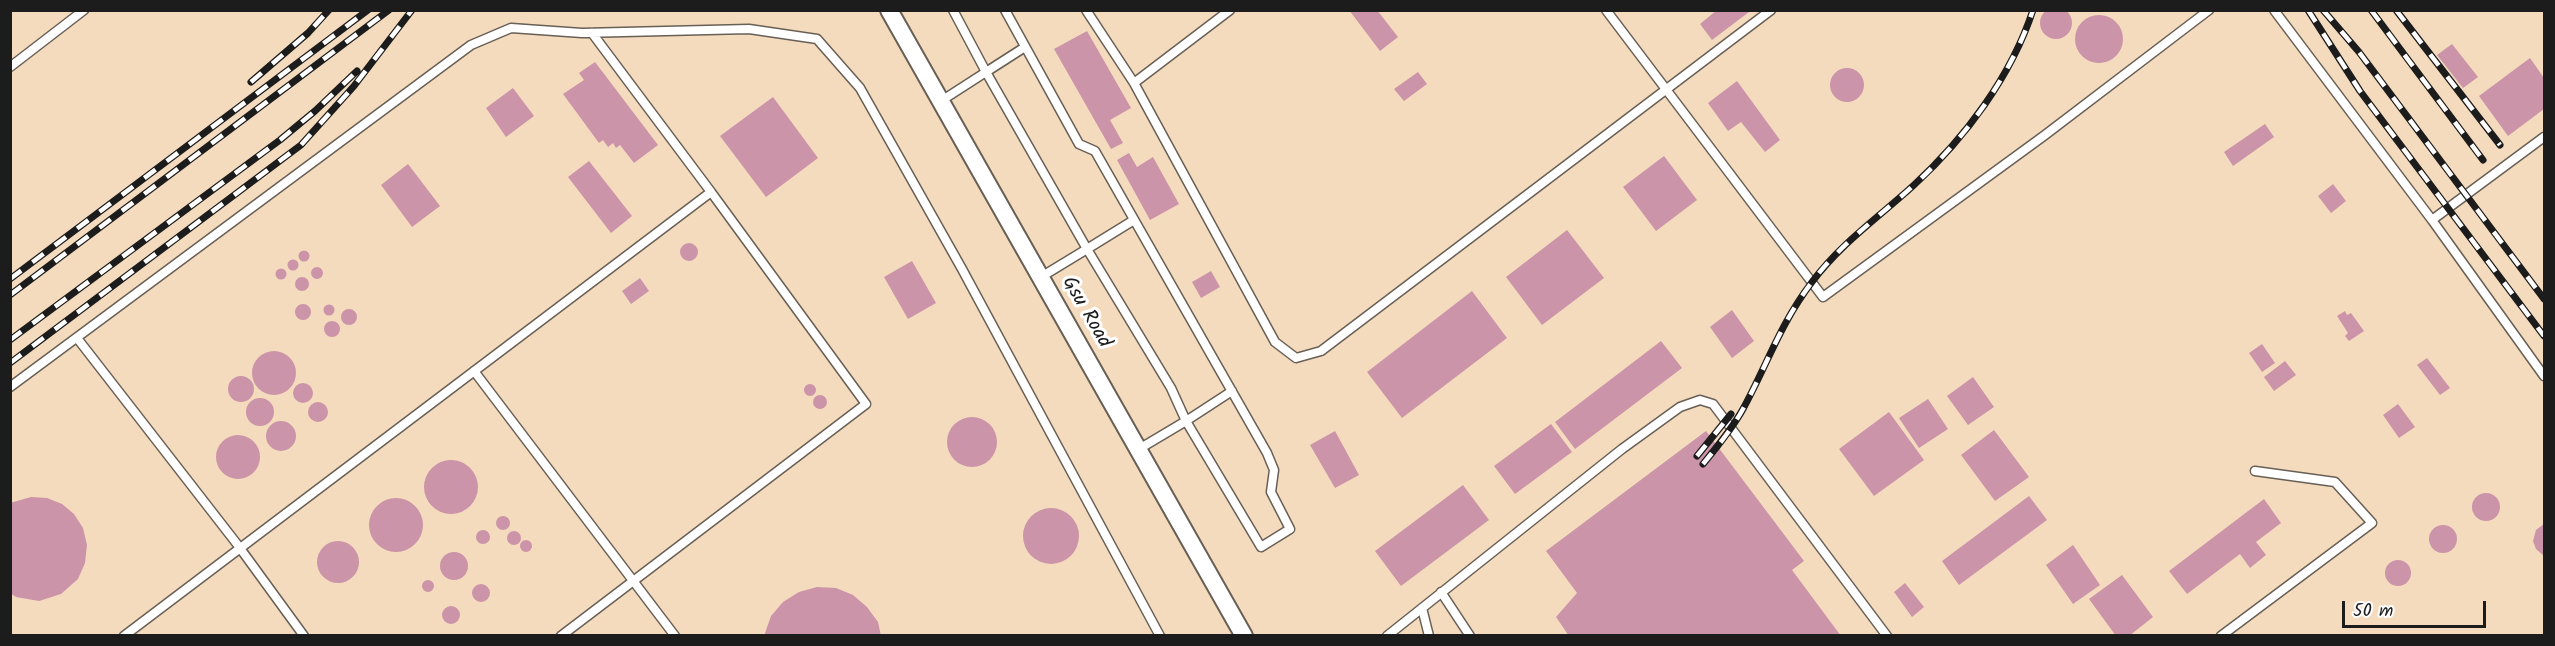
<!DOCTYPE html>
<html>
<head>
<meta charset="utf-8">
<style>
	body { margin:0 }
	#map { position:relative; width:2555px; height:646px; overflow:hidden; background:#f4dbbe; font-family:Kalam,sans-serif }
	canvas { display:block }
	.frame { position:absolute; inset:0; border:12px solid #1c1c1c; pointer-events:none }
	.scale { position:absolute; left:2342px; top:601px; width:144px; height:27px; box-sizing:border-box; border:3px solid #1c1c1c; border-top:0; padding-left:8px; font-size:18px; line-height:21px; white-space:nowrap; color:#1c1c1c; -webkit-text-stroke:4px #fff; paint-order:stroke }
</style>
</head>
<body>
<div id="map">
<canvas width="2555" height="646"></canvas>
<div class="frame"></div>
<div class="scale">50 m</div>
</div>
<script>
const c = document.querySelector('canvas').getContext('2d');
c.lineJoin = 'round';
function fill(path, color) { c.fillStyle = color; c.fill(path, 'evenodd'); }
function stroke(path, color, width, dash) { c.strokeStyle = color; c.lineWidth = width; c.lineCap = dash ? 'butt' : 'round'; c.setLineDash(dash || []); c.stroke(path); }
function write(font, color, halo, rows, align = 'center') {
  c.font = font + ' Kalam,sans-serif'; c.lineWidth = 6; c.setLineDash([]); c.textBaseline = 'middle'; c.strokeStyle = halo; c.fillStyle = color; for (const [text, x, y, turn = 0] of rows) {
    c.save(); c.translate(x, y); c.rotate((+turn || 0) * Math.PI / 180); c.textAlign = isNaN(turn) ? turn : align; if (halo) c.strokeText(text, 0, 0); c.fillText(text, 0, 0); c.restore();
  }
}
const building = new Path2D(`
	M2040 23a16 16 0 1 1 32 0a16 16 0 1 1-32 0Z
	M1349,10h28l21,27 -18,14z
	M1717,10h31l1,2 -37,28 -12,-16z
	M2075 39a24 24 0 1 1 48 0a24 24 0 1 1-48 0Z
	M1087,31l44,77 -21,12 13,23 -12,6 -57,-100z
	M2452,44l26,33 -15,11 -26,-33z
	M2530,58l14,20v31l-36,27 -29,-40z
	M595,62l63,83 -24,18 -14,-18 -4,3 -3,-5 -5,4 -5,-7 -4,3 -36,-49 21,-14 -5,-7z
	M1830 85a17 17 0 1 1 34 0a17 17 0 1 1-34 0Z
	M1418,72l9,12 -23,17 -10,-12z
	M1737,81l43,59 -15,12 -24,-30 -13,9 -20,-28z
	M513,88l21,28 -28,21 -20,-29z
	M773,97l45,61 -52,39 -46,-61z
	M2265,124l9,13 -41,29 -9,-14z
	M1129,153l8,14 16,-10 26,47 -29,16 -33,-60z
	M1664,156l33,44 -41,31 -33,-44z
	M589,161l43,55 -21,17 -43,-56z
	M408,164l32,42 -28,21 -31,-42z
	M2333,184l13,17 -15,12 -13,-17z
	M1567,230l37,48 -62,47 -36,-48z
	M680 252a9 9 0 1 1 18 0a9 9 0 1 1-18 0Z
	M298.5 256a5.5 5.5 0 1 1 11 0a5.5 5.5 0 1 1-11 0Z
	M287.5 265a5.5 5.5 0 1 1 11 0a5.5 5.5 0 1 1-11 0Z
	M912,261l24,42 -28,16 -24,-42z
	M311 273a6 6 0 1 1 12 0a6 6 0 1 1-12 0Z
	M275.5 274a5.5 5.5 0 1 1 11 0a5.5 5.5 0 1 1-11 0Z
	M1211,271l9,16 -19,11 -9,-16z
	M295 284a7 7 0 1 1 14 0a7 7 0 1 1-14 0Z
	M640,278l9,13 -18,13 -9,-13z
	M1472,291l35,47 -105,80 -35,-46z
	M295 312a8 8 0 1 1 16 0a8 8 0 1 1-16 0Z
	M323.5 310a5.5 5.5 0 1 1 11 0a5.5 5.5 0 1 1-11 0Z
	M341 317a8 8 0 1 1 16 0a8 8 0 1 1-16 0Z
	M1732,310l22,31 -22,17 -22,-31z
	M2345,311l2,4 4,-2 13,18 -15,10 -4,-5 3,-3 -11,-17z
	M324 329a8 8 0 1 1 16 0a8 8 0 1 1-16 0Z
	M1661,341l21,27 -107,81 -20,-27z
	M2262,344l13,19 -13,9 -13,-19z
	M252 373a22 22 0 1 1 44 0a22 22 0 1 1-44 0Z
	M2427,358l23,30 -10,7 -23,-30z
	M2285,361l11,14 -22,16 -10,-14z
	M228 389a13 13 0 1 1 26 0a13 13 0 1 1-26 0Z
	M1973,377l21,30 -26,18 -21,-29z
	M293 393a10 10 0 1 1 20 0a10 10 0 1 1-20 0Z
	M804 390a6 6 0 1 1 12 0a6 6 0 1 1-12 0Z
	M813 402a7 7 0 1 1 14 0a7 7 0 1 1-14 0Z
	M246 412a14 14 0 1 1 28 0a14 14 0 1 1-28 0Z
	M1928,399l20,30 -29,19 -20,-30z
	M308 412a10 10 0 1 1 20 0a10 10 0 1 1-20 0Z
	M2398,404l17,23 -16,11 -16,-23z
	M1889,412l35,48 -50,36 -35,-47z
	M947 442a25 25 0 1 1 50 0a25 25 0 1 1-50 0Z
	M266 436a15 15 0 1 1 30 0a15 15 0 1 1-30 0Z
	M1551,424l21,28 -57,42 -21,-28z
	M1994,430l35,47 -34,24 -34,-46z
	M1335,431l24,44 -24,13 -25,-43z
	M1706,431l98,130 -12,9 49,66h-272l-13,-19 21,-24 -31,-42z
	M216 457a22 22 0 1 1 44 0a22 22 0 1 1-44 0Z
	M424 487a27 27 0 1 1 54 0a27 27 0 1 1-54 0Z
	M1463,485l26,35 -88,66 -26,-35z
	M2472 507a14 14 0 1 1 28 0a14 14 0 1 1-28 0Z
	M2029,496l18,24 -88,65 -17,-24z
	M31,497l16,1 15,6 12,10 9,14 4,17 -2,18 -7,16 -17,15 -22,7 -23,-4 -6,-4v-90z
	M369 525a27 27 0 1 1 54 0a27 27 0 1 1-54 0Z
	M2264,499l17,24 -25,19 10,13 -16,13 -10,-14 -53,40 -18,-23z
	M1023 536a28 28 0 1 1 56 0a28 28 0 1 1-56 0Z
	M496 523a7 7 0 1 1 14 0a7 7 0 1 1-14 0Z
	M2544,524v32l-8,-7 -3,-8 3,-11z
	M2429 539a14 14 0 1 1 28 0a14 14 0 1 1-28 0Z
	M476 537a7 7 0 1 1 14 0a7 7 0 1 1-14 0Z
	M507 538a7 7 0 1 1 14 0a7 7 0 1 1-14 0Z
	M520 546a6 6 0 1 1 12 0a6 6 0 1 1-12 0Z
	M317 562a21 21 0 1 1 42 0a21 21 0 1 1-42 0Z
	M2073,545l27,40 -27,19 -27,-39z
	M440 566a14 14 0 1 1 28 0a14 14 0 1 1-28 0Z
	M2385 573a13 13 0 1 1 26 0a13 13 0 1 1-26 0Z
	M2122,575l31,42 -24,19h-13l-27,-37z
	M422 586a6 6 0 1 1 12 0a6 6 0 1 1-12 0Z
	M1905,583l19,24 -12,10 -18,-25z
	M472 593a9 9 0 1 1 18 0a9 9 0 1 1-18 0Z
	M817,587l19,1 17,7 14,12 11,15 3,14h-117l7,-20 12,-14 16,-10z
	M442 615a9 9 0 1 1 18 0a9 9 0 1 1-18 0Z`);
const service = new Path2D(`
	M1005,10l74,134 16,7 172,302 7,17 -3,22 19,37 -29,18 -75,-126 -47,28
	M1086,10l48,73 141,259 21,16 25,-7 450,-341
	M1606,10l217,287 222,-162 164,-125
	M2274,10l158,210
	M1025,47l-39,25 101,177 -46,28
	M10,67l74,-57
	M1134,83l96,-73
	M941,101l45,-29 -33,-62
	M2544,137l-112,83 112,156
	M1134,220l-47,29 84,139 15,33 46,-30
	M77,338l160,206 67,92
	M474,371l201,265
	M10,387l461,-342 40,-17 71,5 167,-4 68,10 43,49 102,181 198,367
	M1441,592l29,44
	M1422,608l7,28
	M124,636l587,-444 -119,-159
	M561,636l305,-232 -155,-212
	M1387,636l235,-187 58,-42 20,-7 13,4 174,232
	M2221,636l151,-113 -37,-41 -80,-11`);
const minor = new Path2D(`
	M889,10l355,626`);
const rail = new Path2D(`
	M2308,10l52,81 184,245
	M2323,10l36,42 185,247
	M2371,10l112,150
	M2396,10l104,135
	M251,82l57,-49 21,-23
	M10,279l358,-269
	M10,295l379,-285
	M10,340l270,-200 35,-29 42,-40
	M10,363l291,-218 53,-59 58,-76
	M1697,456l34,-42
	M1703,464c14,-17 29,-35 40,-55 24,-44 37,-85 69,-127 29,-39 67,-65 102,-97 51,-47 97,-108 119,-175`);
const streetNames = [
	["Gsu Road",1085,313,60]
];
fill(building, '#cb94a8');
stroke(service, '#685f55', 11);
stroke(minor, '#685f55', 20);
stroke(service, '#fff', 8);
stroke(minor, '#fff', 16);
stroke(rail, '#1c1c1c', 7);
stroke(rail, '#fff', 4.5, [14]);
write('20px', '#1c1c1c', '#fff', streetNames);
</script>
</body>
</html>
